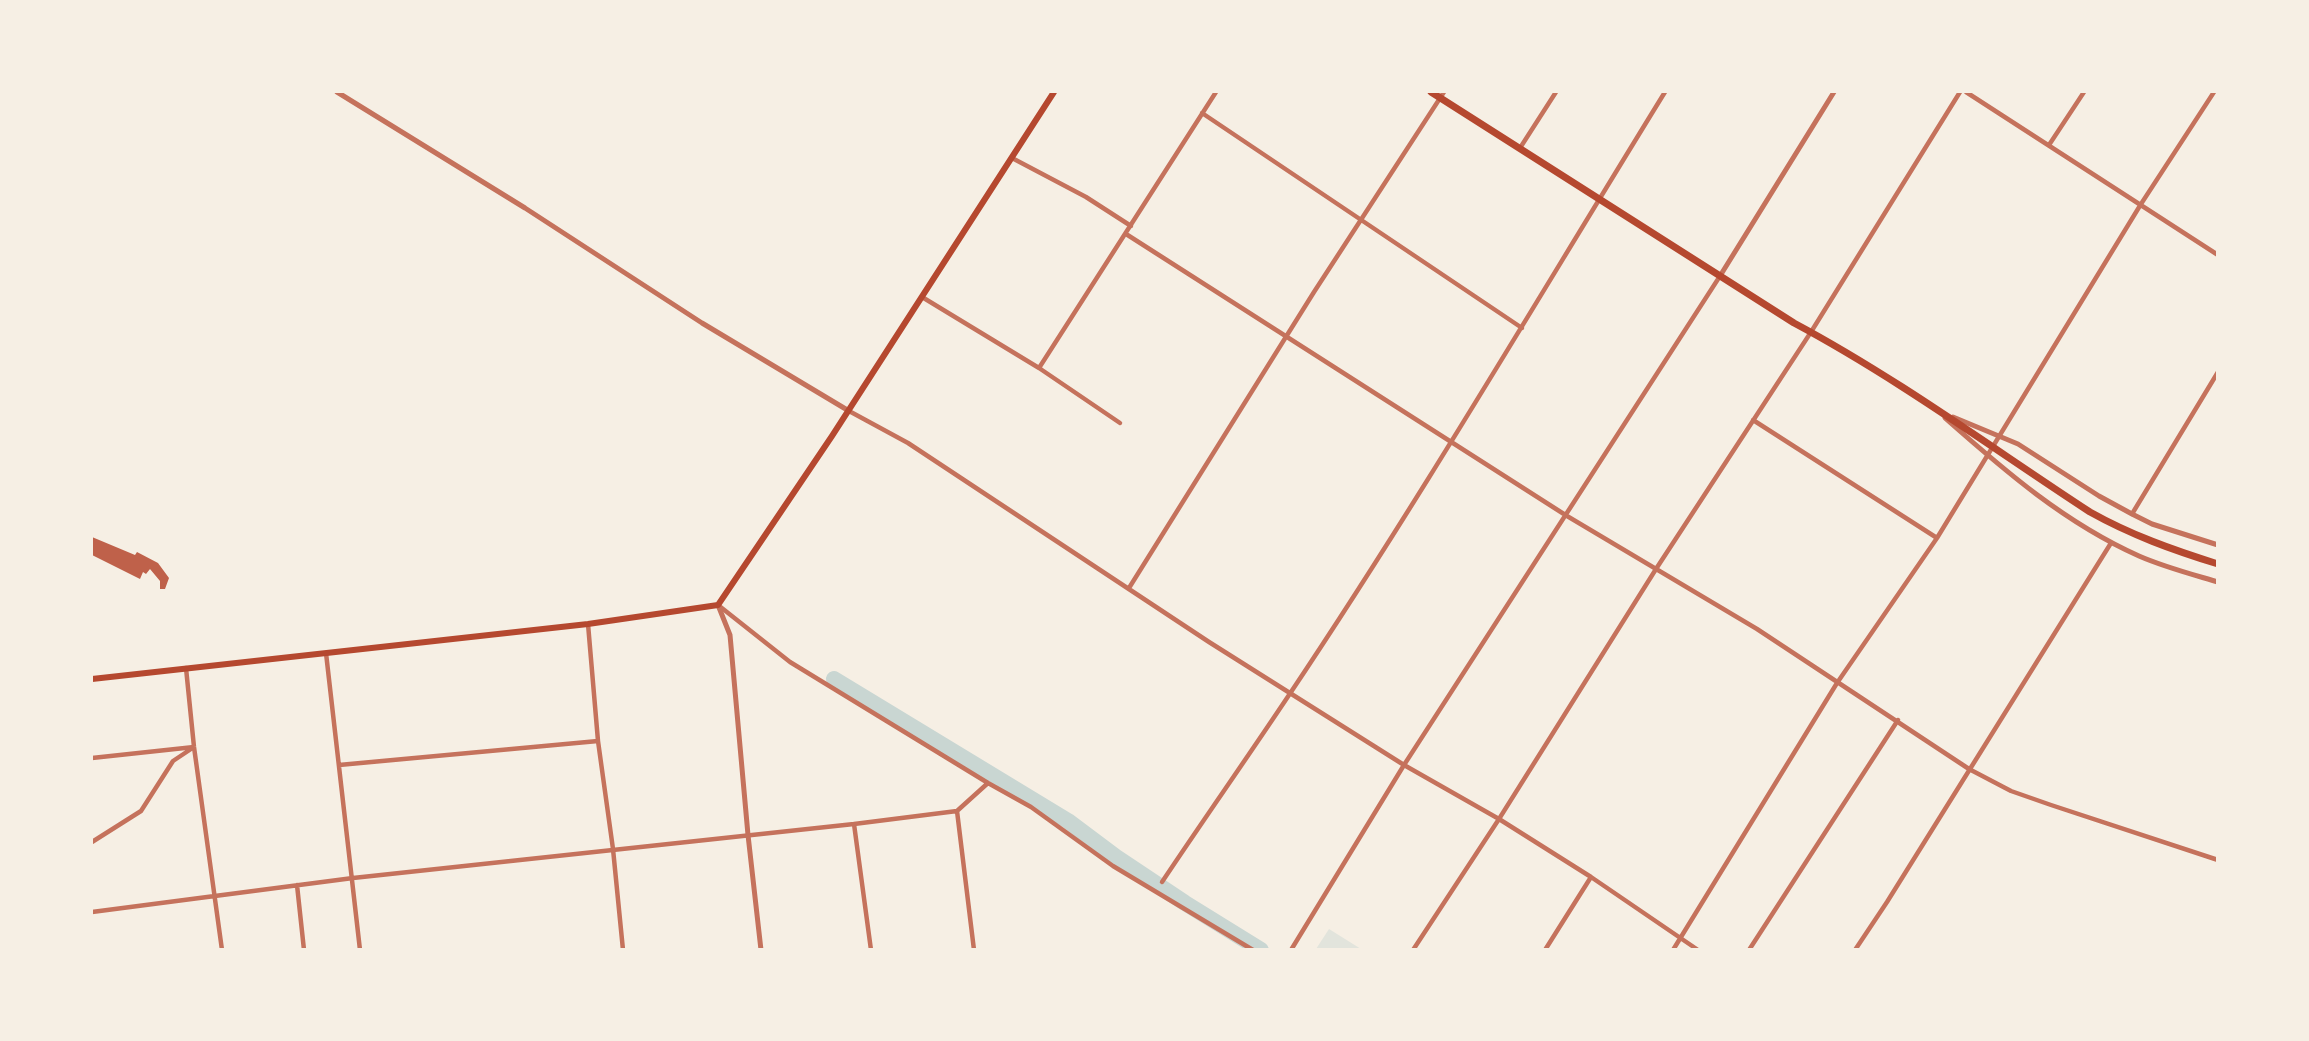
<!DOCTYPE html>
<html>
<head>
<meta charset="utf-8">
<style>
	body { margin:0 }
	#map { position:relative; width:2309px; height:1041px; overflow:hidden; background:#f6efe4; font-family:Lato,sans-serif }
	canvas { display:block }
	.frame { position:absolute; inset:0; border:93px solid #f6efe4; pointer-events:none }
</style>
</head>
<body>
<div id="map">
<canvas width="2309" height="1041"></canvas>
<div class="frame"></div>
</div>
<script>
const c = document.querySelector('canvas').getContext('2d');
c.lineJoin = 'round';
function fill(path, color) { c.fillStyle = color; c.fill(path, 'evenodd'); }
function stroke(path, color, width, dash) { c.strokeStyle = color; c.lineWidth = width; c.lineCap = dash ? 'butt' : 'round'; c.setLineDash(dash || []); c.stroke(path); }
const green = new Path2D(`
	M1329,929l32,20h-45z`);
const river = new Path2D(`
	M834,679l234,142 48,36 69,46 76,47`);
const building = new Path2D(`
	M92,537l43,18 2,-3 21,11 11,15 -4,11h-5v-8l-10,-12 -4,5 -3,-2 -3,7 -48,-24z`);
const minor = new Path2D(`
	M1966,92l252,163
	M1202,113l320,215
	M2049,145l35,-53
	M1520,148l36,-56
	M1012,158l74,39 45,29
	M1126,234l441,282 190,113 212,140 42,22 40,14 167,55
	M922,297l117,71 81,55
	M1039,368l177,-276
	M849,411l59,32 301,199 195,123 95,54 92,58 107,73
	M1753,420l184,118
	M2132,514l86,-142
	M1129,588l185,-296 130,-200
	M718,605l72,57 198,121 43,24 82,59 140,84
	M588,624l10,117 15,108 10,101
	M326,653l34,297
	M186,668l8,79 28,203
	M92,758l102,-11 -21,14 -32,50 -49,31
	M339,765l259,-24
	M957,811l17,139
	M854,824l17,126
	M1162,882c42,-63 85,-124 127,-187 132,-197 252,-402 376,-603
	M297,885l7,65
	M92,912l261,-34 501,-54 103,-13 31,-28
	M1291,950l113,-185 316,-489
	M1413,950l86,-131 157,-250 155,-237 149,-240
	M1545,950l46,-73
	M1673,950l164,-267 100,-145 204,-334 73,-112
	M1749,950l149,-230
	M1855,950l32,-48 224,-359`);
const tertiary = new Path2D(`
	M337,92l188,116 177,115 147,88
	M1720,276l114,-184
	M1953,417l65,27 81,52 33,18 20,10 66,21
	M1945,418c60,53 120,105 194,138 25,11 52,18 79,26
	M718,605l12,30 18,200 13,115`);
const secondary = new Path2D(`
	M92,679l496,-55 130,-19 114,-169 222,-344`);
const primary = new Path2D(`
	M1431,92l363,231c103,55 198,125 296,189 41,23 83,38 128,52`);
fill(green, '#e2e4dc');
stroke(river, '#c9d6d2', 16);
fill(building, '#bf614a');
stroke(minor, '#c5725c', 4.5);
stroke(tertiary, '#c5725c', 5);
stroke(secondary, '#b5482f', 6);
stroke(primary, '#b5482f', 7);
</script>
</body>
</html>
